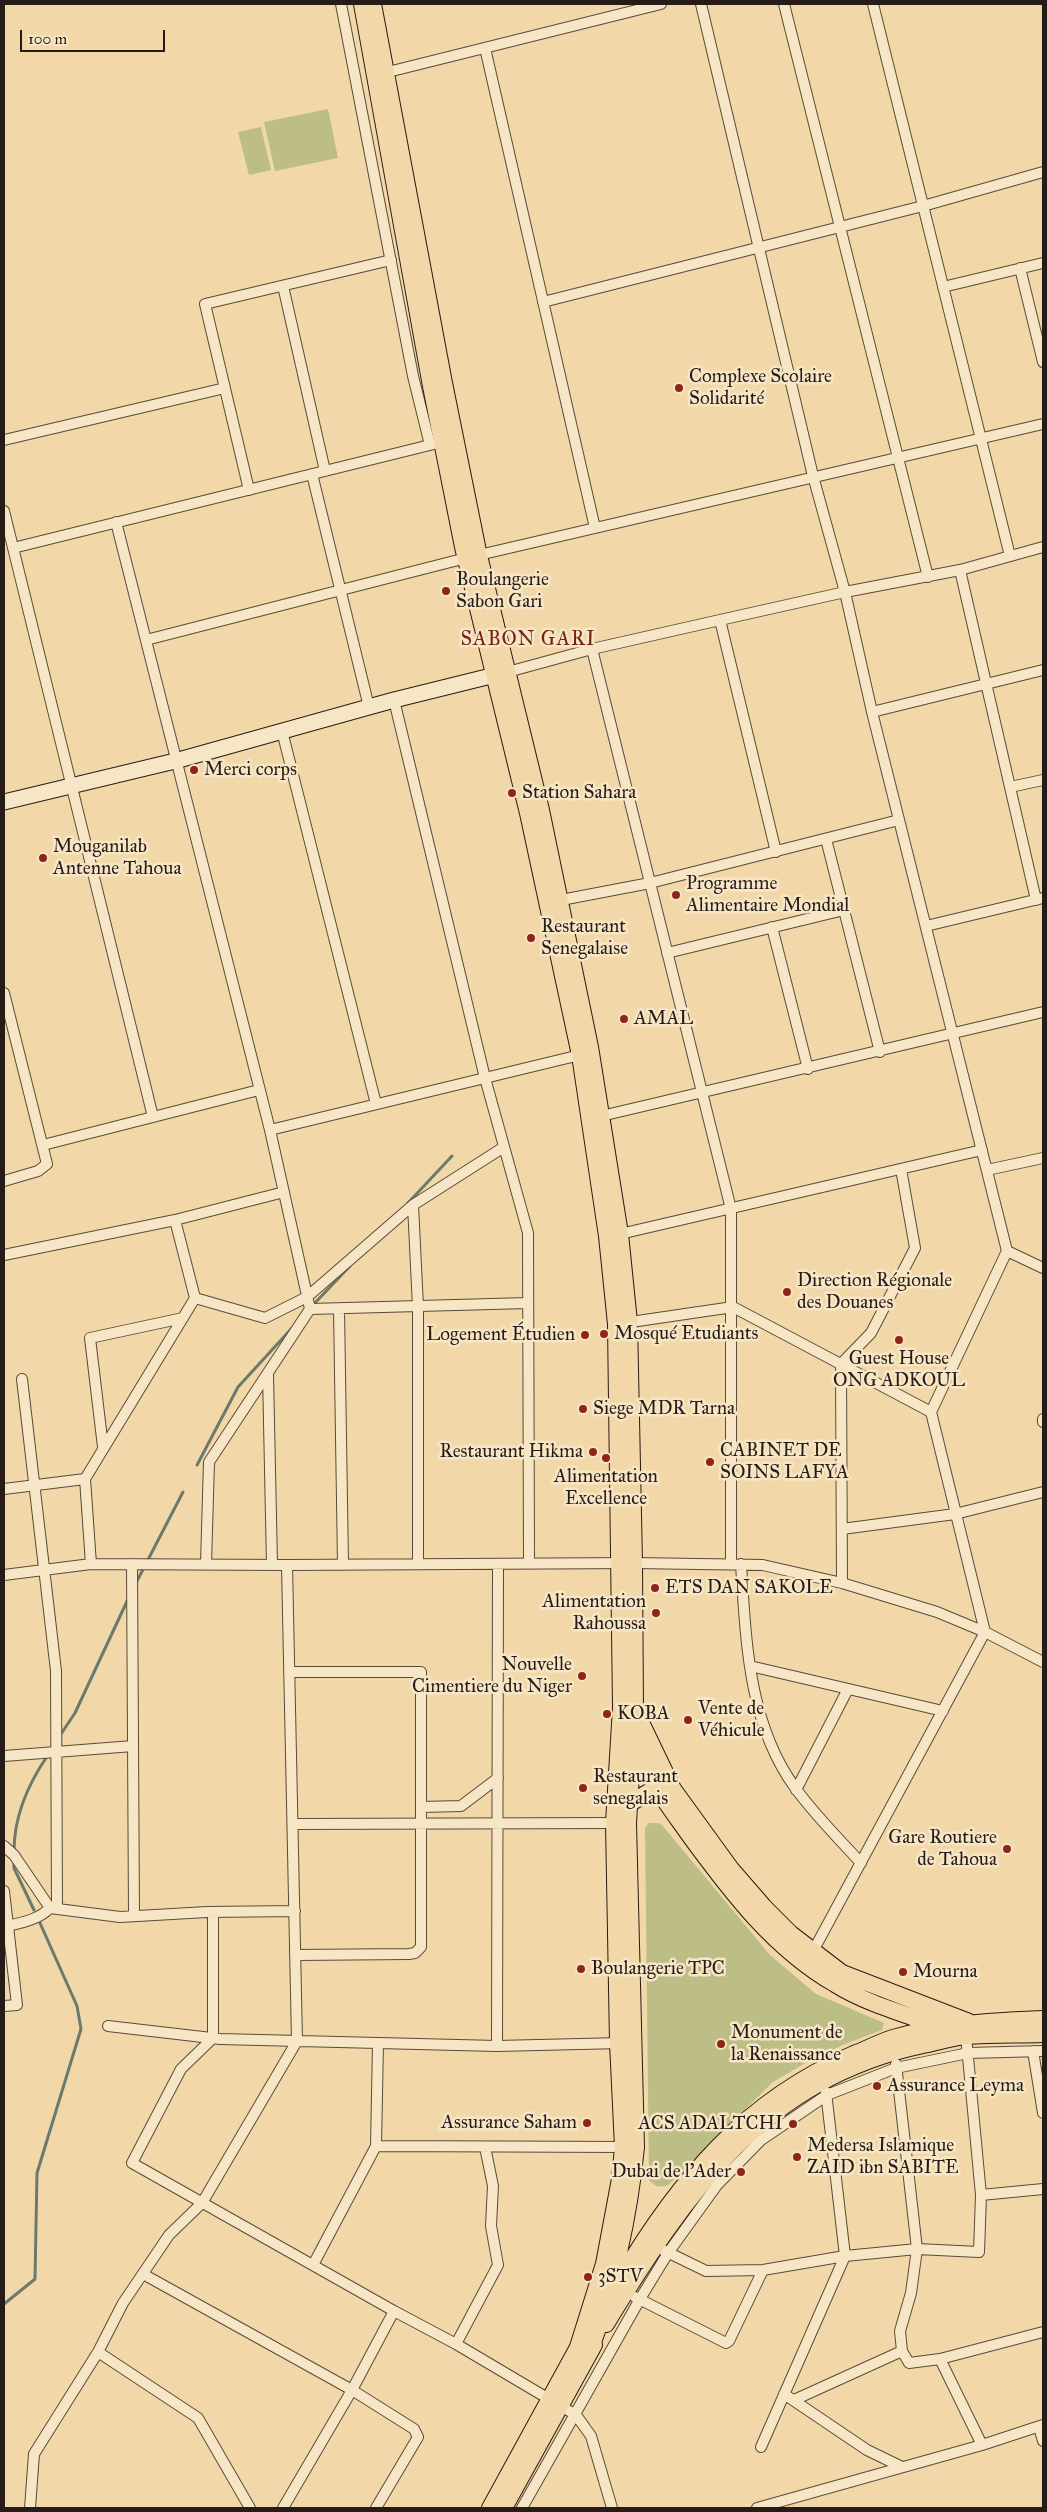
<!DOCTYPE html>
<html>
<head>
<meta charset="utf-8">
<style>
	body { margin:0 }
	#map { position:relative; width:1047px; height:2512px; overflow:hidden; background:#f2d8a8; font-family:"IM FELL Great Primer",serif }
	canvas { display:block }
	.frame { position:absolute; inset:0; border:5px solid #261b16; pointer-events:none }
	.scale { position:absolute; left:20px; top:30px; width:145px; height:22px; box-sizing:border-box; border:2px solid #261b16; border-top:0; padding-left:6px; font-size:15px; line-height:18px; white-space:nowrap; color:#261b16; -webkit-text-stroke:4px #f7e6c6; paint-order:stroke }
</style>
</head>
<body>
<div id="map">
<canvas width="1047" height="2512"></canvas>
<div class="frame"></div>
<div class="scale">100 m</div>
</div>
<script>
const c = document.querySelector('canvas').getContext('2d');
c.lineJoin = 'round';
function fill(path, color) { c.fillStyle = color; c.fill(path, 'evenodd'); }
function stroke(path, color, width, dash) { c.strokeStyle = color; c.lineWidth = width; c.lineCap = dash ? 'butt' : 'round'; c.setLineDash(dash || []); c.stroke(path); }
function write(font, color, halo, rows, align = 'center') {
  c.font = font + ' "IM FELL Great Primer",serif'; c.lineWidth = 5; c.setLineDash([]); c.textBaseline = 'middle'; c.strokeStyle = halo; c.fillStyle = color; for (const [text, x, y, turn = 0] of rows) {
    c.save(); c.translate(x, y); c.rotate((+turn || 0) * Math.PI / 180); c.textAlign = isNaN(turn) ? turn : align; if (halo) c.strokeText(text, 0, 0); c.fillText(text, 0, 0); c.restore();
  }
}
const green = new Path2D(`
	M328,109l10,49 -63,13 -11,-49z
	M261,127l10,43 -22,5 -11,-43z
	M649,1823h9l4,2 108,130 46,39 68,29 -2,7 -37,14 -38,18 -34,20 -105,103c-8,3 -13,2 -19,-5l-4,-352z`);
const stream = new Path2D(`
	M408,1203l44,-47
	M313,1305l37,-39
	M197,1465l41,-78 54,-59
	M136,1583l47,-91
	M59,1737l16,-24 54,-116
	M14,1851c0,-35 14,-67 34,-96
	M14,1859v9l20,42
	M4,2304l31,-25 2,-106 44,-144 -4,-23 -37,-83`);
const street = new Path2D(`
	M341,4l72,372 17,69
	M701,4l112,472 32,116 27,120 135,539 -76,161 54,220 -174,323
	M784,4l144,573
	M873,4l137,552
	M485,48l110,480
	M388,72l273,-68
	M1020,268l23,94
	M283,286l42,185
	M943,287l100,-24
	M543,302l380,-96 120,-34
	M4,440l221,-52
	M312,474l57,233
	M249,490l-44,-186 186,-44
	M4,511l149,606
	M116,522l154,608 40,179 -101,153 -3,102
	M13,548l421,-104
	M960,570l76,330
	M720,620l56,232
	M146,640l320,-82 577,-134
	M592,649l139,560v354
	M504,673l88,-24 128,-29 125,-28 115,-22 83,-23
	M394,700l91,378 43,155 1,330
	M872,712l171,-42
	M282,731l94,373
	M1010,787l33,-7
	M826,839l54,213
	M556,901l94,-18 249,-63
	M926,926l117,-28
	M772,927l36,142
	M667,953l177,-43
	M4,993l43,171 -9,7 -34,10
	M597,1117l446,-105
	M270,1130l310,-75
	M43,1145l216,-55
	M987,1170l56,-12
	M620,1234l362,-84
	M1007,1251l36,17
	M4,1255l171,-35 109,-28
	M195,1298l70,20 42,-21 106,-92
	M310,1309l218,-6
	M339,1309l4,256
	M624,1323l109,-16 198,105
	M268,1374l4,191
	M22,1379l34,292 1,238
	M1043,1419v3
	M103,1447l-13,-109 93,-20
	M4,1489l81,-10
	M842,1529l113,-15 88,-22
	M91,1564l-6,-85 110,-181 -20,-78
	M132,1564l2,351
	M418,1564v-257l-5,-102 91,-58
	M741,1564c5,77 7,160 55,225 19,26 43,50 65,74
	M4,1575l87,-11 196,1 347,-2 129,2 79,18 95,29 48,20 58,30
	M842,1583l-1,-219 30,-31 44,-85 -14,-79
	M750,1666l193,45
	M289,1672h132v275l-6,6 -6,1 -114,1
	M4,1756l129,-10
	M796,1790l52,-101
	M421,1807l40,-1 37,-28
	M293,1824l327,-1
	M4,1846l10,9 36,53 70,9 87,-5 88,-1
	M4,1891l13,114 -13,1
	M213,1912v126l-32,31 -49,94 262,148 62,33 120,71 15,21 21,72
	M8,1926c15,-4 30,-6 42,-18
	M108,2026l112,13 277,7 125,-3
	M497,2046l1,-482
	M1033,2051l10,62
	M896,2064l21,185 -6,44 -11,38 2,20 7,12 31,-4 42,86
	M376,2146l2,-103
	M981,2195l62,-6
	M663,2250l43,21 57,-1 82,-14 72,-7 62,3 2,-57 -15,-159
	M313,2265l63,-119 251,1
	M143,2274l209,116 62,39 4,8 -42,71
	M635,2297l91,46 3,-2 34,-71
	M456,2344l42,-79 -7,-39 2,-40 -8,-39
	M98,2352l100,66 52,90
	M940,2359l103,-27
	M784,2394l83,56 35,17
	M794,2400l108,-49
	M1039,2427l4,14
	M761,2447l84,-191 -19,-164
	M30,2508l4,-54 64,-102 25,-49 46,-68 33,-32 95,-162 -10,-476
	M283,2508l69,-118 42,-79
	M522,2508l118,-209 28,-46 49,-68 44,-45 66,-45 69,-27 72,-15 75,-2
	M757,2508l225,-63 61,-20`);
const secondary = new Path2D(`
	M4,802l171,-41 219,-61 101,-25`);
const primary = new Path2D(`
	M362,4l69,382 32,161 65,266 52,242 27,181 9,88 5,383 -7,116 4,220 5,104 -3,32 -16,85 -26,83
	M373,4l71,379 35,173 62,254 49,237 30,187 9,88 5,241 1,148 -7,112 8,324c-7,73 -22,138 -47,207
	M636,1712l37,77 58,80 33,38 27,27 51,39 127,49
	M636,1742c10,36 33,64 54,94 41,56 84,113 145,148 32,20 73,31 109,44
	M629,1804l36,-22
	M619,2281c58,-99 127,-182 235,-227 13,-5 26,-12 39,-16 49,-14 99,-17 150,-19
	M606,2324c80,-131 157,-245 317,-279 14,-3 30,-8 44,-9 25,-2 51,-1 76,-2
	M490,2508l93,-170
	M504,2508l90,-163`);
const markers = [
	[679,388,5,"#8f2418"],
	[446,591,5,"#8f2418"],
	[194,770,5,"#8f2418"],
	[512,793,5,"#8f2418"],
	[43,858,5,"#8f2418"],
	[676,895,5,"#8f2418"],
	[531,938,5,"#8f2418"],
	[624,1019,5,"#8f2418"],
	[787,1292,5,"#8f2418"],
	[604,1334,5,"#8f2418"],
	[585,1335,5,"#8f2418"],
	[899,1340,5,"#8f2418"],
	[583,1409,5,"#8f2418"],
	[593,1452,5,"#8f2418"],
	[606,1458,5,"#8f2418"],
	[710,1462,5,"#8f2418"],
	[655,1588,5,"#8f2418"],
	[656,1613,5,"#8f2418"],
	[582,1676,5,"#8f2418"],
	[607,1714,5,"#8f2418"],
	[688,1720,5,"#8f2418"],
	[583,1788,5,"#8f2418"],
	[1007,1849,5,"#8f2418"],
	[581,1969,5,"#8f2418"],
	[903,1972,5,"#8f2418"],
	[721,2044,5,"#8f2418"],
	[877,2086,5,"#8f2418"],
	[587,2123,5,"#8f2418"],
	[793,2124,5,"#8f2418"],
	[797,2157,5,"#8f2418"],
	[741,2172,5,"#8f2418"],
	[588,2277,5,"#8f2418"]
];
const poiNames = [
	["Complexe Scolaire",689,377],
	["Solidarité",689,399],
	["Boulangerie",456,580],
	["Sabon Gari",456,602],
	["Merci corps",204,770],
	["Station Sahara",522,793],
	["Mouganilab",53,847],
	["Antenne Tahoua",53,869],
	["Programme",686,884],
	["Alimentaire Mondial",686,906],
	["Restaurant",541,927],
	["Senegalaise",541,949],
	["AMAL",634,1019],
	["Direction Régionale",797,1281],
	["des Douanes",797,1303],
	["Mosqué Etudiants",614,1334],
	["Logement Étudien",575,1335,"right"],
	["Guest House",899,1359,"center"],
	["ONG ADKOUL",899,1381,"center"],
	["Siege MDR Tarna",593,1409],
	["CABINET DE",720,1451],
	["SOINS LAFYA",720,1473],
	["Restaurant Hikma",583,1452,"right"],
	["Alimentation",606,1477,"center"],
	["Excellence",606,1499,"center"],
	["ETS DAN SAKOLE",665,1588],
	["Alimentation",646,1602,"right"],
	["Rahoussa",646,1624,"right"],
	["Nouvelle",572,1665,"right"],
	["Cimentiere du Niger",572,1687,"right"],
	["Vente de",698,1709],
	["Véhicule",698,1731],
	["KOBA",617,1714],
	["Restaurant",593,1777],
	["senegalais",593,1799],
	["Gare Routiere",997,1838,"right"],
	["de Tahoua",997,1860,"right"],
	["Boulangerie TPC",591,1969],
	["Mourna",913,1972],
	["Monument de",731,2033],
	["la Renaissance",731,2055],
	["Assurance Leyma",887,2086],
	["Assurance Saham",577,2123,"right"],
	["ACS ADALTCHI",783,2124,"right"],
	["Medersa Islamique",807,2146],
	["ZAID ibn SABITE",807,2168],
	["Dubai de l'Ader",731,2172,"right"],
	["3STV",598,2277]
];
const neighbourhoodNames = [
	["SABON GARI",528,640]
];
fill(green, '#bcbe86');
stroke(stream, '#6c7a6e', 3);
stroke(street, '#594a3a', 12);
stroke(secondary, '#261b16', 17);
stroke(primary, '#261b16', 18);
stroke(street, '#f7e6c6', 10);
stroke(secondary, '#f7e6c6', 15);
stroke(primary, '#f2d8a8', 16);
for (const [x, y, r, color] of markers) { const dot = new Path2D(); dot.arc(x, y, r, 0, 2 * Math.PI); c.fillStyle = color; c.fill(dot); stroke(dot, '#f7e6c6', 2); }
write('19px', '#261b16', '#f7e6c6', poiNames, 'left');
c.letterSpacing = '1px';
write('20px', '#7a1f14', '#f7e6c6', neighbourhoodNames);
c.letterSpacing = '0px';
</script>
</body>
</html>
